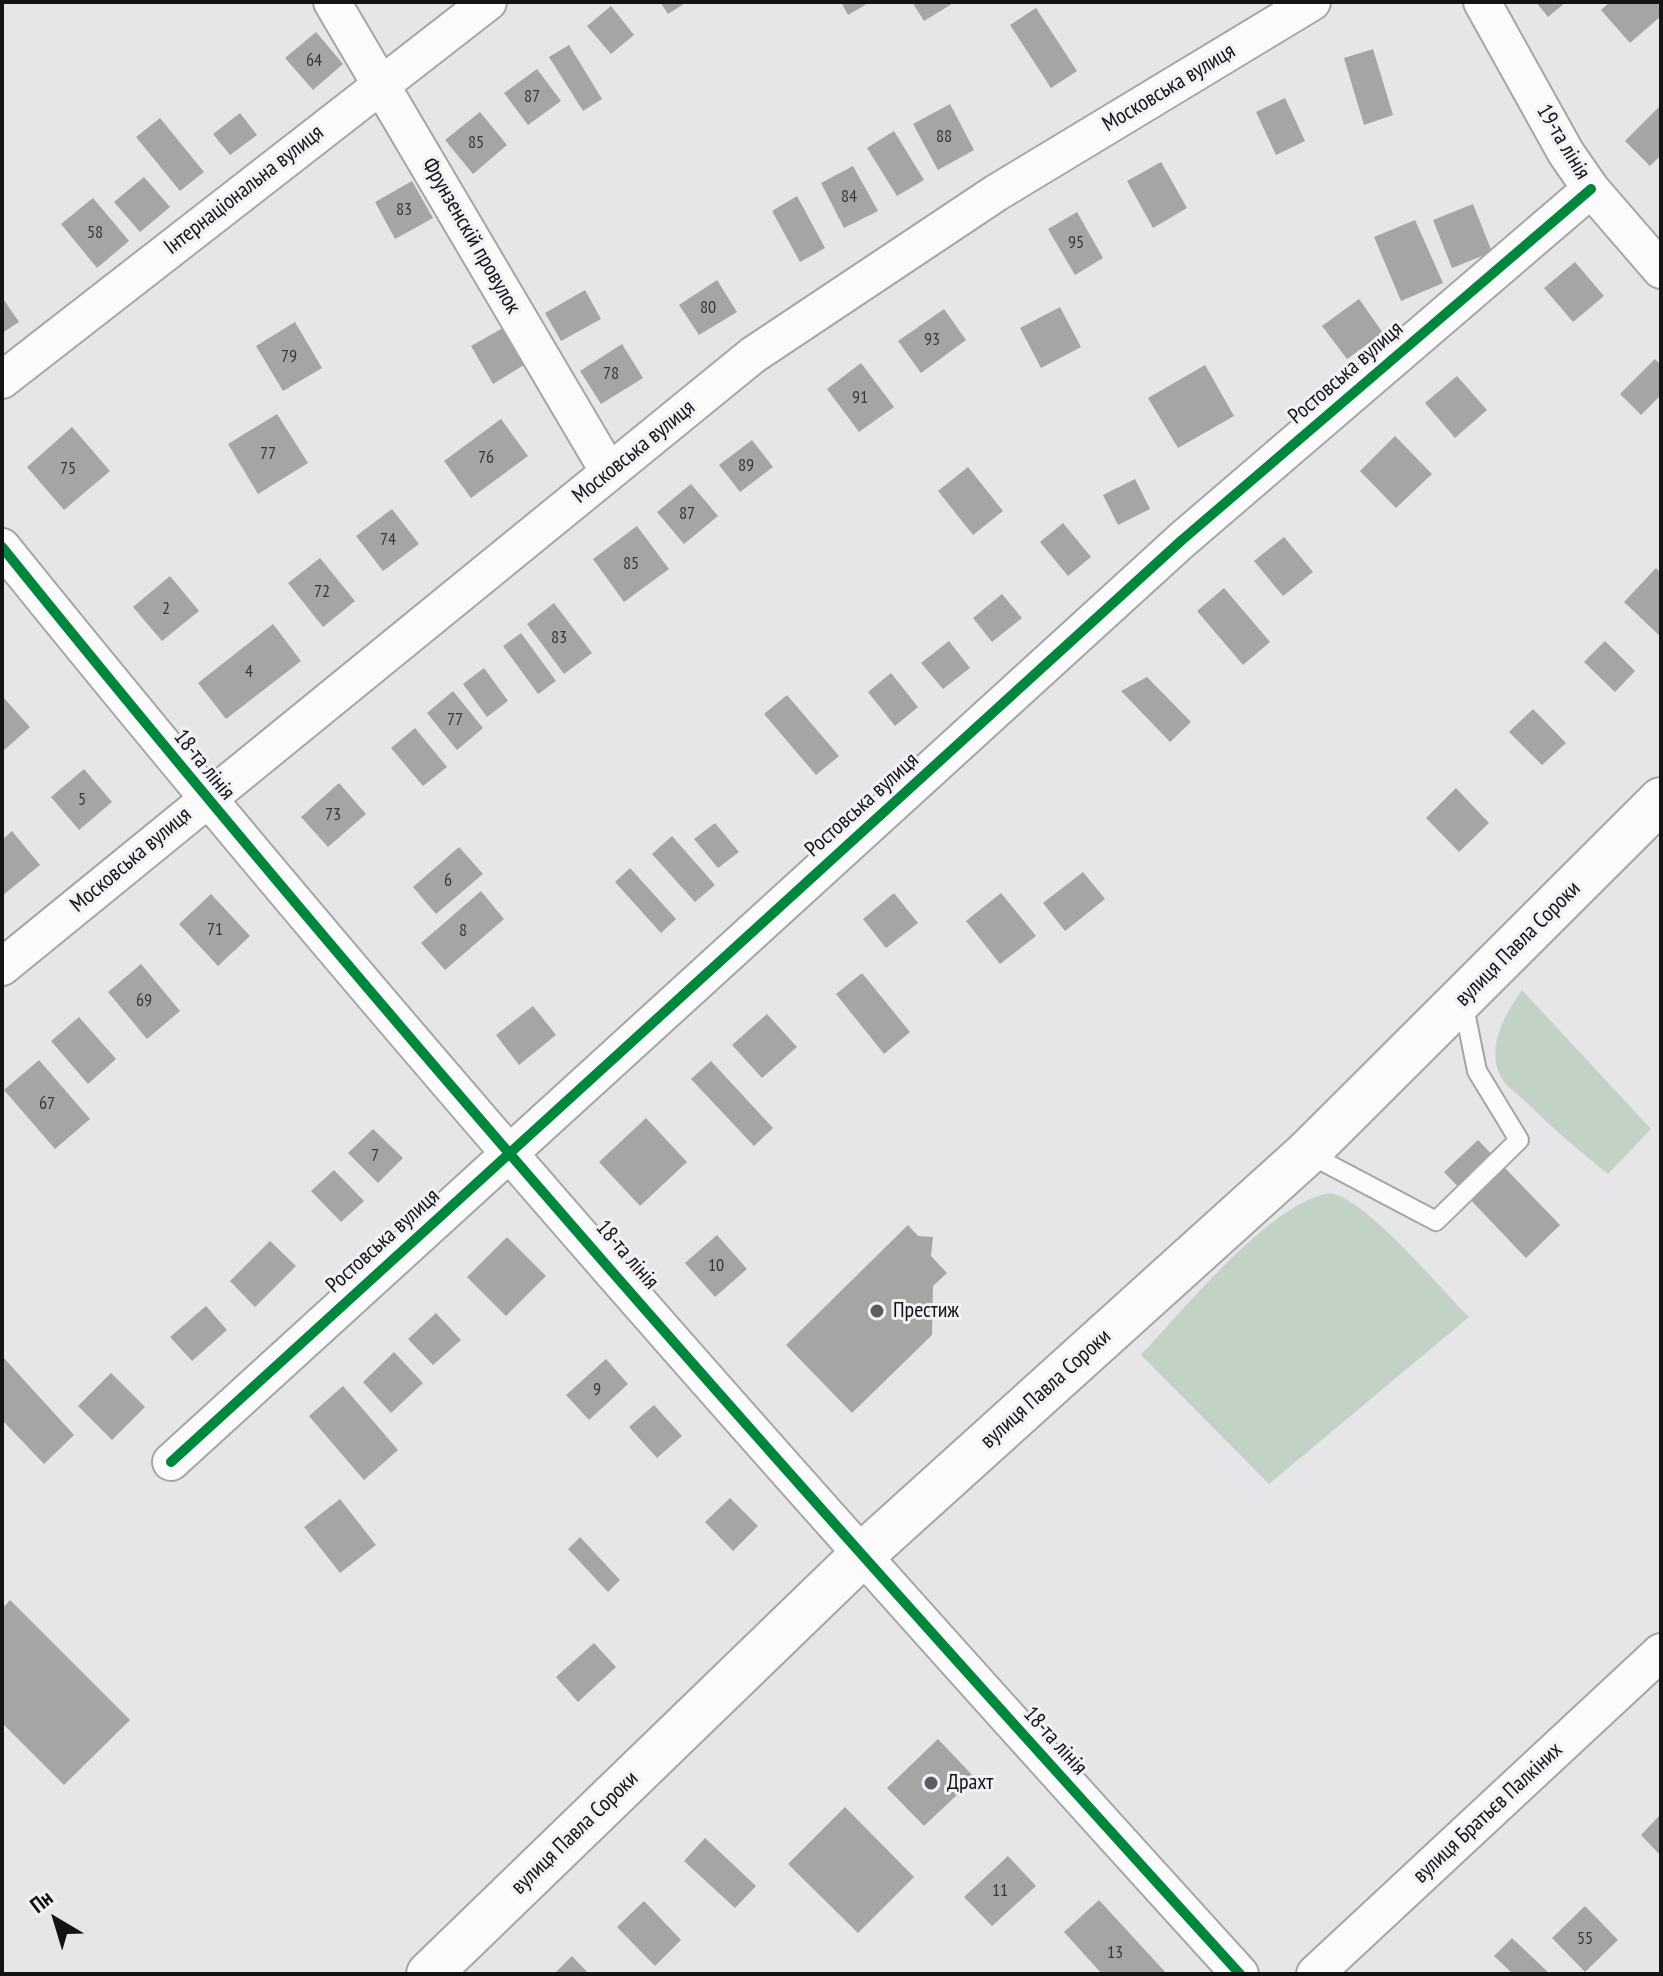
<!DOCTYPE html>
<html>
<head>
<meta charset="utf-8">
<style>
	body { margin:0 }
	#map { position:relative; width:1663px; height:1976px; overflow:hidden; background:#e6e5e8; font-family:"PT Sans Narrow",sans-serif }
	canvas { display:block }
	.frame { position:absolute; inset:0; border:4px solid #131214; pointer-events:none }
	.north { position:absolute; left:16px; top:1880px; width:80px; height:80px; -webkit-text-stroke:6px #f2f1f6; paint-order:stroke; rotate:322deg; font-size:22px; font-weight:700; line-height:32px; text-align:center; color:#131214 }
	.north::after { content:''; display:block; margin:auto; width:28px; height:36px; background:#131214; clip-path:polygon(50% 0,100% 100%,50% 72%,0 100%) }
</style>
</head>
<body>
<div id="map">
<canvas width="1663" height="1976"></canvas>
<div class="frame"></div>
<div class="north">Пн</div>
</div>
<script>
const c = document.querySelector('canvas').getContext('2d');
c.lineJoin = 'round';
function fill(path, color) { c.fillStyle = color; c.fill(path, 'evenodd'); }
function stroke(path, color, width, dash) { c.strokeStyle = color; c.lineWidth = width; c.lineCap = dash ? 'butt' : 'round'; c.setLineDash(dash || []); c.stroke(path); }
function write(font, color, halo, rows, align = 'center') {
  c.font = font + ' "PT Sans Narrow",sans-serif'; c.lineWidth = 6; c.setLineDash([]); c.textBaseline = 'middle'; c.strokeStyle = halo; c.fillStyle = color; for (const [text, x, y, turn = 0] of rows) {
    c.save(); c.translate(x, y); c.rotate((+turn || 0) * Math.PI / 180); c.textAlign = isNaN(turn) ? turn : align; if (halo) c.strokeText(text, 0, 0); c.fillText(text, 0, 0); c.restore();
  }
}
const green = new Path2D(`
	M1522,990l129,139 -43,45c-30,-24 -58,-48 -85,-75 -7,-6 -18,-14 -22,-22 -16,-30 5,-64 21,-87z
	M1331,1193c37,8 108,94 138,124l-200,167 -128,-129c43,-45 130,-154 190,-162z`);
const building = new Path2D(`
	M660,2h27l-19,12z
	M841,2h29l-22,13z
	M912,2h43l-31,19z
	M1536,2h30l-18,15z
	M1610,2h48l3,14 -31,27 -29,-33z
	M611,6l23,29 -23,19 -24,-28z
	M1036,8l41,63 -26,17 -41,-63z
	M316,32l27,32 -30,26 -28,-32z
	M569,45l33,54 -19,12 -34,-54z
	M1373,49l20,66 -29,10 -20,-67z
	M537,69l24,32 -33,24 -24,-32z
	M1285,98l20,43 -29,14 -20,-43z
	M950,104l24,46 -36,20 -25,-46z
	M1661,105v50l-11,11 -25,-25z
	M480,112l27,33 -34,29 -28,-34z
	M240,113l17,22 -27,20 -17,-21z
	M160,118l44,54 -24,19 -44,-54z
	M894,131l30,49 -27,16 -30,-48z
	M1161,162l26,46 -34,20 -26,-47z
	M853,166l25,45 -34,17 -23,-45z
	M144,177l26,30 -30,25 -26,-30z
	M412,181l21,37 -38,21 -20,-37z
	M797,196l28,52 -25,14 -28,-51z
	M93,198l36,43 -32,27 -36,-44z
	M1473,204l19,48 -40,16 -19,-48z
	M1077,212l26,46 -28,17 -27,-46z
	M1415,220l28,63 -42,18 -27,-64z
	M1575,262l29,34 -31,26 -29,-34z
	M717,280l20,32 -38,23 -20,-30z
	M585,290l16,29 -40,22 -16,-28z
	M2,297l17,25 -17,11z
	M1359,299l24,34 -36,26 -25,-33z
	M1060,307l21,40 -40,21 -21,-40z
	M944,309l22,31 -45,33 -23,-32z
	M295,322l27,46 -39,23 -27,-45z
	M503,328l21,37 -31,19 -22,-38z
	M622,344l21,34 -42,26 -21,-33z
	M1655,359l6,6v30l-20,20 -21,-21z
	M861,363l33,44 -35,25 -32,-43z
	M1205,365l29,51 -56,32 -30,-50z
	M1457,376l30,34 -32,28 -30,-35z
	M277,414l31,49 -50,31 -30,-50z
	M501,419l27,37 -57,42 -27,-37z
	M72,427l38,44 -46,39 -37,-43z
	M1395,436l37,38 -36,34 -36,-37z
	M752,440l21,27 -33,25 -21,-27z
	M968,467l35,44 -30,24 -35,-44z
	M1135,479l15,30 -32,16 -15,-30z
	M691,484l27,32 -34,28 -27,-32z
	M392,509l27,35 -36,27 -27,-35z
	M1063,523l28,34 -23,19 -28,-34z
	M637,526l32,43 -45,33 -31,-43z
	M1284,537l29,35 -30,24 -29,-35z
	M320,558l35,43 -32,26 -35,-44z
	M1656,568l5,5v64l-37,-35z
	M170,576l29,35 -37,30 -29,-34z
	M1224,588l46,54 -27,23 -46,-54z
	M1002,594l20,24 -30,24 -19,-24z
	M554,603l38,50 -28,21 -37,-50z
	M273,624l28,37 -75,58 -28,-36z
	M521,633l35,48 -18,13 -35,-48z
	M949,641l21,27 -27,21 -22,-26z
	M1605,641l30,30 -20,21 -31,-30z
	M484,668l24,33 -21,16 -24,-33z
	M891,673l27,34 -23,19 -27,-34z
	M1147,677l44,45 -21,20 -49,-51z
	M453,691l30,37 -26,22 -30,-37z
	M787,695l52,61 -23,19 -52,-61z
	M2,696l28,31 -28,25z
	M1533,709l33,34 -24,22 -33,-33z
	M415,728l32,39 -24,19 -32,-38z
	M84,769l28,33 -33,28 -28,-33z
	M339,783l27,31 -38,33 -27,-30z
	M1456,788l33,35 -30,29 -33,-34z
	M715,823l24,29 -21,16 -24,-29z
	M12,831l28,34 -38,31v-56z
	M672,836l43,49 -20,17 -43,-48z
	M459,847l24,27 -47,40 -23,-27z
	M630,868l46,51 -15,14 -46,-51z
	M1083,872l22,27 -40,32 -22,-28z
	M481,891l23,28 -59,51 -24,-27z
	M894,893l24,30 -32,25 -23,-29z
	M1001,893l35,43 -36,28 -34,-43z
	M211,894l39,42 -32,30 -39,-42z
	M141,964l39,47 -33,28 -39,-47z
	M862,973l48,59 -26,22 -48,-60z
	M533,1006l23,29 -37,30 -23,-30z
	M767,1014l30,33 -35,31 -30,-33z
	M79,1017l37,42 -28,25 -37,-43z
	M39,1060l51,59 -35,30 -51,-59z
	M711,1061l62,67 -19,18 -63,-67z
	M646,1118l41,44 -47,44 -41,-44z
	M373,1129l30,29 -25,25 -30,-30z
	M1478,1140l82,85 -34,33 -82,-86z
	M334,1170l30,31 -23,21 -30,-31z
	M908,1225l10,11 15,1 -2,19 16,17 -14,13 -1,49 -80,78 -66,-68z
	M717,1235l30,34 -32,28 -30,-34z
	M507,1237l39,39 -40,40 -39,-39z
	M270,1241l26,25 -41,41 -25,-26z
	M206,1306l21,24 -35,31 -22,-24z
	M436,1313l25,27 -28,25 -25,-26z
	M394,1352l29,31 -32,30 -28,-31z
	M2,1356l72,79 -30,29 -42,-44z
	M606,1359l22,25 -39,36 -23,-25z
	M111,1373l34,34 -33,33 -34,-34z
	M343,1386l55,64 -34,30 -55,-64z
	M654,1405l28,31 -25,22 -28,-31z
	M730,1498l28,28 -25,25 -28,-29z
	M340,1499l36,46 -36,28 -36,-46z
	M580,1537l40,43 -12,12 -40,-43z
	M10,1600l120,120 -66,65 -62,-62v-114z
	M594,1643l22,24 -38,35 -22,-25z
	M938,1739l37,39 -51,48 -37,-38z
	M845,1807l69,70 -56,56 -70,-69z
	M1661,1814v42l-20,-21z
	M705,1838l51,48 -21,22 -51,-47z
	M1008,1856l28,30 -44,40 -28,-29z
	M1099,1900l68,74h-65l-38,-42z
	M644,1901l37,39 -26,26 -38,-39z
	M1585,1906l33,34 -33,32 -33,-34z
	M1512,1938l38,36h-37l-19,-18z
	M572,1956l17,18h-35z`);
const service = new Path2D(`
	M1307,1153l129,68 83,-81 -42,-69 -14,-69`);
const minor = new Path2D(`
	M332,2l277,470
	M1482,2l84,151 25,36 70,81
	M2,380l486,-378
	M2,547c395,490 815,962 1238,1427
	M2,967l751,-612 243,-162 316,-191
	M171,1462l1011,-922 409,-351
	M1315,1974l346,-322`);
const tertiary = new Path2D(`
	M429,1974l431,-417 447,-404 354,-353`);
const cycleway = new Path2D(`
	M2,547c395,490 815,962 1238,1427
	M171,1462l1011,-922 409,-351`);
const markers = [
	[877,1311,8,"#5d5c5e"],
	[931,1783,8,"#5d5c5e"]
];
const numberNames = [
	["64",314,61],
	["87",532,97],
	["88",944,137],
	["85",476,143],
	["84",849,197],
	["83",404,210],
	["58",95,233],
	["95",1076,243],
	["80",708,308],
	["93",932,340],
	["79",289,357],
	["78",611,374],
	["91",860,398],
	["77",268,454],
	["76",486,458],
	["89",746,466],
	["75",68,469],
	["87",687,514],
	["74",388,540],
	["85",631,564],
	["72",322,592],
	["2",166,609],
	["83",559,638],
	["4",249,672],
	["77",455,720],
	["5",82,800],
	["73",333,815],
	["6",448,881],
	["71",215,930],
	["8",463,931],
	["69",144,1001],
	["67",47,1104],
	["7",375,1156],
	["10",716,1266],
	["9",597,1390],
	["11",1000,1891],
	["55",1585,1939],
	["13",1115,1953]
];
const streetNames = [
	["Московська вулиця",1169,88,-31],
	["19-та лінія",1563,142,59],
	["Інтернаціональна вулиця",244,190,-38],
	["Фрунзенскій провулок",471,236,60],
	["Ростовська вулиця",1346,373,-41],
	["Московська вулиця",634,452,-39],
	["18-та лінія",204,765,51],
	["Ростовська вулиця",862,805,-42],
	["Московська вулиця",131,860,-40],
	["вулиця Павла Сороки",1518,944,-45],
	["Ростовська вулиця",383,1241,-42],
	["18-та лінія",627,1255,49],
	["вулиця Павла Сороки",1046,1389,-42],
	["18-та лінія",1055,1741,48],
	["вулиця Братьєв Палкіних",1488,1813,-43],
	["вулиця Павла Сороки",575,1833,-44]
];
const poiNames = [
	["Престиж",893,1311],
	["Драхт",947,1783]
];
fill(green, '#c2d3c6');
fill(building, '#a6a5a5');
stroke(service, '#a5a5a7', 22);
stroke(minor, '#a5a5a7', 40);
stroke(tertiary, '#a5a5a7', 48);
stroke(service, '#fbfbfc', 18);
stroke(minor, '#fbfbfc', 36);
stroke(tertiary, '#fbfbfc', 44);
stroke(cycleway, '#00873e', 10);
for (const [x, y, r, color] of markers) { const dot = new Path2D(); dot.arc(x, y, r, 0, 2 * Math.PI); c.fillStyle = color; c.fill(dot); stroke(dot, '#f2f1f6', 3); }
write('18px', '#383738', null, numberNames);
write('22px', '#131214', '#f2f1f6', streetNames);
write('22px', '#131214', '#f2f1f6', poiNames, 'left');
</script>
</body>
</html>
